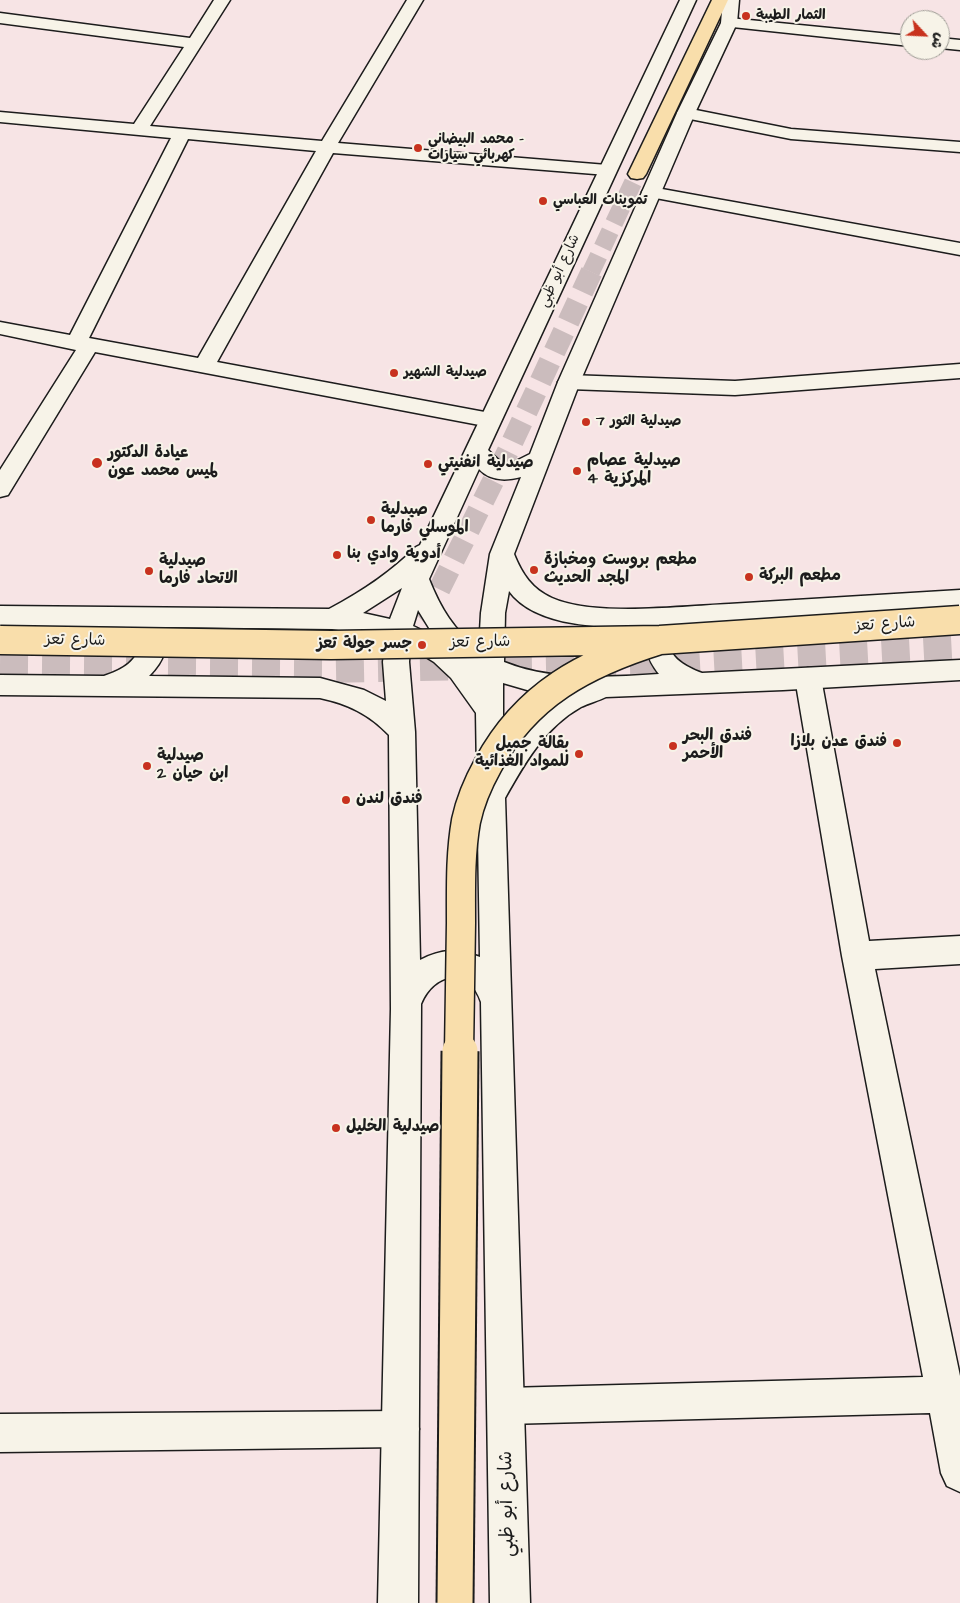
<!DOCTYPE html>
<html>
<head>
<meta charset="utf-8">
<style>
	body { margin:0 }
	#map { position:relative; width:960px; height:1603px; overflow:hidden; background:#f7e4e5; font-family:"Architects Daughter","Playpen Sans Arabic",sans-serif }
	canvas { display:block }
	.north { position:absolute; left:900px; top:10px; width:50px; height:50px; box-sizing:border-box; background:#f7f3e8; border:1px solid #9f9d96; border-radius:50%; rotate:115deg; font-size:14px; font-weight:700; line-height:20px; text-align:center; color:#1c1c1c }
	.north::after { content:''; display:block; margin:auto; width:18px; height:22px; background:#c8321e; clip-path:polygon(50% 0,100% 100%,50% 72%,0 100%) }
</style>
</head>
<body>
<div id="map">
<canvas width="960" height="1603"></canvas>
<div class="north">ش</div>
</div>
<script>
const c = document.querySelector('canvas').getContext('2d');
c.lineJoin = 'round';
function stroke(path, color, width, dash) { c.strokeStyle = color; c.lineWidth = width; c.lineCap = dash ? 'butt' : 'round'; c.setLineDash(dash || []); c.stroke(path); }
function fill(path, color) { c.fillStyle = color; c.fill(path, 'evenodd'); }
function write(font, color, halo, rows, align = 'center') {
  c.font = font + ' "Architects Daughter","Playpen Sans Arabic",sans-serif'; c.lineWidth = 4; c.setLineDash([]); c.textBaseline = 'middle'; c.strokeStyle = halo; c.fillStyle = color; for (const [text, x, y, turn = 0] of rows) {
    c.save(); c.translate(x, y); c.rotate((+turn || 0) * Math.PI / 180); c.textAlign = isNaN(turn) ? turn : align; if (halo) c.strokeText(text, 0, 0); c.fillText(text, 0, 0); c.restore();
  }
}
const primaryTunnelFar2 = new Path2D(`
	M591,272l46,-98`);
const primaryTunnelFar1 = new Path2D(`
	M420,616l19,-26 71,-143 82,-176`);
const primaryTunnel = new Path2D(`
	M386,643l9,-5 25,-23
	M0,666l326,3 341,-7 293,-16`);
const minor = new Path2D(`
	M214,0h16l-80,126 172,15 85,-141h16l-85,143 269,22 6,1 3,4 -3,4 -6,1 -274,-22 -116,209 273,51 8,2 3,5 -3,5 -8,2 -395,-75 -87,143 -8,2v-27l76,-120 -76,-16v-12l70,13 101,-197 -171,-16v-10l134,12 50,-77 -184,-24v-10l190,25zM188,139l128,12 -118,207 -109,-20z
	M729,18l181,18v10l-187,-20 -2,-3 2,-3z
	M940,38l20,2v10l-20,-2z
	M686,108l105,21 169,13v10l-169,-13 -111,-22 -3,-4 3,-4z
	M651,187l309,56v12l-315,-59 -3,-4 3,-4z
	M960,364v14l-225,17 -166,-6 -7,-2 -4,-5 4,-5 7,-2 166,6z
	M808,668l9,3 4,7 48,263 91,-5v28l-85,5 85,407v116l-13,-6 -6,-13 -11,-60 -424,11 -13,-5 -5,-13 5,-13 13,-5 417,-11 -81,-421 -47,-278 4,-7z
	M401,1411l13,5 5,13 -5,13 -13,5 -401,5v-38z`);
const secondary = new Path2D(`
	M680,0h16l-208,450 15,14 9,-1 18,-9 28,-72 119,-269 44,-90 2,-23h16l-2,23 -42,90 -115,269 -66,172c8,20 18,35 38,44 43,19 130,8 177,6 77,-5 154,-9 231,-14v18l-279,18c-2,3 -5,5 -7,8 -15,20 14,34 28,39l258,-13v20l-177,10 -177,7c-8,4 -17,6 -25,10 -36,20 -57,57 -76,91l25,805h-40l-9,-601c-12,-36 -47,-30 -60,2l-3,599h-40l13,-594 -2,-274c-20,-21 -41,-31 -69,-37l-320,-3v-20l104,1c18,-6 35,-15 37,-36l-11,-13 -130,-1v-20l329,3c32,-17 61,-36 87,-62l4,-2zM479,469c11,12 27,12 42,8l-31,77 -9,59 -2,36c-25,-18 -39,-42 -50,-70zM402,588l-12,31 -27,-6zM509,591c28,38 100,37 143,36 -10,17 -5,32 7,47 -52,3 -106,8 -155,-12l1,-49zM418,610l16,26 -21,-10zM160,627l172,2 54,8 -3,25 3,39 -22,-11 -44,-12 -171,-2c15,-15 21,-29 11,-49zM410,647l24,15 17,16 25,35 4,244c-22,-9 -39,-8 -60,3l-5,-228 -6,-70zM503,683l31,9 23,4 -23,18 -31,39z`);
const primary = new Path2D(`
	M712,0h16l-82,174 -3,4 -6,1 -6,-1 -3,-4z`);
const primaryBridgeFar1 = new Path2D(`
	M0,640l331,5 329,-5 300,-20
	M459,1052c1,-43 1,-86 2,-129 0,-34 -1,-68 5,-102 4,-19 12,-38 22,-56 38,-71 98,-102 172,-125`);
const primaryBridge = new Path2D(`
	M455,1603l5,-552`);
const markers = [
	[746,16,5,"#c8321e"],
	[418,148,5,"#c8321e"],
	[543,201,5,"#c8321e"],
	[394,373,5,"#c8321e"],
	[586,422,5,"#c8321e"],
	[97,463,6,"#c8321e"],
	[428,464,5,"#c8321e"],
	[577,471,5,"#c8321e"],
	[371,520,5,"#c8321e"],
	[337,555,5,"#c8321e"],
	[534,570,5,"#c8321e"],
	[149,571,5,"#c8321e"],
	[749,577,5,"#c8321e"],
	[422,645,5,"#c8321e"],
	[897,743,5,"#c8321e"],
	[673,746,5,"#c8321e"],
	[579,754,5,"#c8321e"],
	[147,766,5,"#c8321e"],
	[346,800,5,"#c8321e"],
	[336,1128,5,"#c8321e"]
];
const farPoinames = [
	["الثمار الطيبة",756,16],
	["محمد البيضاني -",428,140],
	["كهربائي سيارات",428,156],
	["تموينات العباسي",553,201],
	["صيدلية الشهير",404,373],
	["صيدلية الثور 7",596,422]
];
const farStreetnames = [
	["شارع أبو ظبي",560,271,-65]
];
const poiNames = [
	["عيادة الدكتور",108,454],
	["لميس محمد عون",108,472],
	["صيدلية عصام",587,462],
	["المركزية 4",587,480],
	["صيدلية انفنيتي",438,464],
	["صيدلية",381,511],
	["الموسلي فارما",381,529],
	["أدوية وادي بنا",347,555],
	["مطعم بروست ومخبازة",544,561],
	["المجد الحديث",544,579],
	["صيدلية",159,562],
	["الاتحاد فارما",159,580],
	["مطعم البركة",759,577],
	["جسر جولة تعز",412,645,"right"],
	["فندق البحر",683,737],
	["الأحمر",683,755],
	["فندق عدن بلازا",887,743,"right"],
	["بقالة جميل",569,745,"right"],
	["للمواد الغذائية",569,763,"right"],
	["صيدلية",157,757],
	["ابن حيان 2",157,775],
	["فندق لندن",356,800],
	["صيدلية الخليل",346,1128]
];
const streetNames = [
	["شارع تعز",885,625,-4],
	["شارع تعز",75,641,1],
	["شارع تعز",480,643,-1]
];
const nearStreetnames = [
	["شارع أبو ظبي",508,1504,-91]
];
stroke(primaryTunnelFar2, '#cbbcbd', 18, [18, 9]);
stroke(primaryTunnelFar1, '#cbbcbd', 22, [22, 11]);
stroke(primaryTunnel, '#cbbcbd', 28, [28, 14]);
stroke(minor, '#1c1c1c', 3);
stroke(secondary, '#1c1c1c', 3);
stroke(primary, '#1c1c1c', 3);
fill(minor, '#f7f3e8');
fill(secondary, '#f7f3e8');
fill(primary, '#f9deab');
stroke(primaryBridgeFar1, '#1c1c1c', 31, []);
stroke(primaryBridge, '#1c1c1c', 39, []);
stroke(primaryBridgeFar1, '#f9deab', 28);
stroke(primaryBridge, '#f9deab', 35);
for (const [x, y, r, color] of markers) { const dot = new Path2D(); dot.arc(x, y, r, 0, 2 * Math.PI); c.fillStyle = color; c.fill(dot); stroke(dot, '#f7f3e8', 2); }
write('bold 14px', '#1c1c1c', '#f7f3e8', farPoinames, 'left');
write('14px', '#1c1c1c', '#f7f3e8', farStreetnames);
write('bold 16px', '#1c1c1c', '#f7f3e8', poiNames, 'left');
write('16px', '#1c1c1c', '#f7f3e8', streetNames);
write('19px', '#1c1c1c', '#f7f3e8', nearStreetnames);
</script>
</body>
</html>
